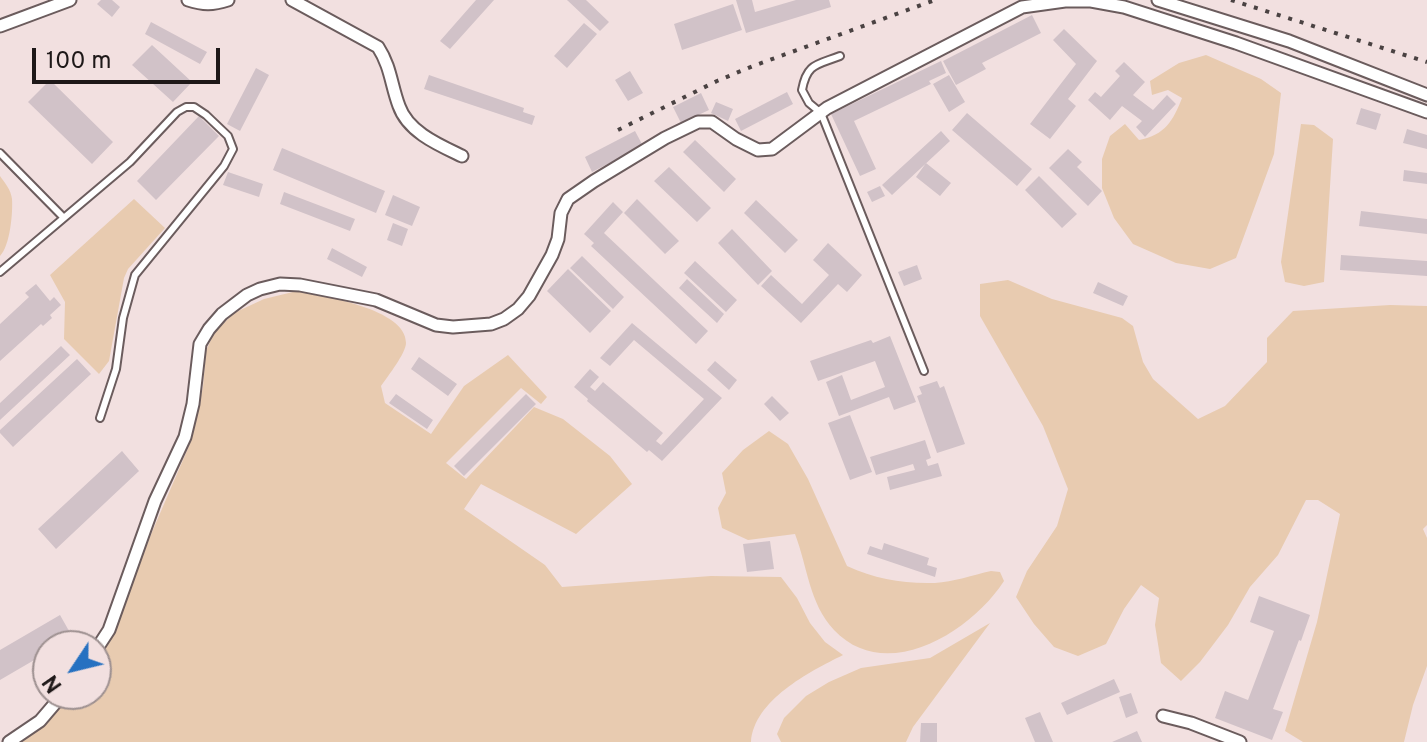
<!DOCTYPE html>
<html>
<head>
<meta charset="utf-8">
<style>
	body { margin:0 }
	#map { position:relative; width:1427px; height:742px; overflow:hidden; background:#f2e0e0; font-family:Overpass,sans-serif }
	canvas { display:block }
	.north { position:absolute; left:32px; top:630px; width:80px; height:80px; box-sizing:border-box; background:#f2e0e0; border:2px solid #9d9090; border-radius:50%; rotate:235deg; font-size:22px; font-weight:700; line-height:32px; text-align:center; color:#1e1818 }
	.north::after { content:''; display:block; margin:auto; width:28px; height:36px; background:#2671c1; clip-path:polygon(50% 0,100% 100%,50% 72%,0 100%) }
	.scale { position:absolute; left:32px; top:48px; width:188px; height:36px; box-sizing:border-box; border:4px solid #1e1818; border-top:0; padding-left:10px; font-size:24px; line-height:28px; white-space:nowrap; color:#1e1818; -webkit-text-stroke:6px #f2e0e0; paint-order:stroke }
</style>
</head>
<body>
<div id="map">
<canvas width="1427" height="742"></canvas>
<div class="north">N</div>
<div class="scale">100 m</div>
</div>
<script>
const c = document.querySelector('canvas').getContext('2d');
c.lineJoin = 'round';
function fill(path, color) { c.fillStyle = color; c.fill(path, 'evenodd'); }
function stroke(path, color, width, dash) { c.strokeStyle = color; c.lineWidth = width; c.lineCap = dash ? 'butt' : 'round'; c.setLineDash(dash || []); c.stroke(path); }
const green = new Path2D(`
	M1206,55l55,24 20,14 -7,61 -38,104 -26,11 -34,-6 -43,-19 -19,-26 -12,-30v-29l8,-23 15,-12 14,16c26,-5 34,-19 43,-42l-14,-8 -16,5 -2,-14 29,-18z
	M1301,124l13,1 19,14 -9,143 -20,4 -19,-4 -4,-20z
	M0,176c5,7 11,14 12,23 1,14 -2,47 -12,57z
	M134,199l31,29 -37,41 -4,9 -15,83 -10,13 -35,-35 1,-37 -15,-27z
	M1008,280l44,19 70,19 11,8 10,36 10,17 45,40 27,-13 42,-44v-24l26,-27 97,-6 37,1v219l-4,4 4,9v128l-14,39 -9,37h-101l-18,-11 32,-109 23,-108 -22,-14h-12l-28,55 -28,32 -22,38 -28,37 -19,19 -20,-18 -6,-38 4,-27 -18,-13 -17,24 -18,35 -28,12 -24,-9 -20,-23 -18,-27 11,-26 30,-45 11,-37 -25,-63 -63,-110v-32z
	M297,291c26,5 110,18 109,52 0,10 -18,33 -25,43l4,17 46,31 33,-48 44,-31 39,42 -6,7 -20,-16 -75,75 20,16 68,-72 29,12 47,37 22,28 -56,50 -95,-50 -17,25 81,56 17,22 149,-11 70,1 16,21 13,25 15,19 18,13c-34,17 -89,45 -92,87h-732l22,-15 30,-33h25v-33l14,-19 42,-110 37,-86 14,-59 3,-36 8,-18 20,-20 30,-14z
	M769,431l19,13 20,35 39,87c29,13 56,18 88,17 18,-1 38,-8 56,-12l9,1 4,9c-33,51 -118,104 -170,49 -25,-27 -26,-62 -39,-96l-47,6 -26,-12 -4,-20 8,-15 -4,-20 21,-23z
	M990,623l-77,104 -7,15h-125l-4,-8 7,-16 22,-22 23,-14 32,-14 69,-10z`);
const building = new Path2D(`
	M101,0h11l8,7 -8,10 -15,-13z
	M476,0h18l-44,49 -10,-8z
	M567,0h19l23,22 -9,9z
	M736,0h16l3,12 41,-12h33l2,7 -85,26z
	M733,4l9,26 -60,20 -8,-26z
	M1032,15l9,18 -59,30 4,6 -30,16 -13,-24z
	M151,22l56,30 -7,12 -55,-30z
	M584,23l13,11 -30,34 -13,-12z
	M1064,29l33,32 -29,38 8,7 -26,33 -20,-15 46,-60 -23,-24z
	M152,45l40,37 -19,20 -41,-37z
	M941,61l5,12 -17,8 2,3 -77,37 22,48 -16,7 -29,-62z
	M1124,62l21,20 -12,13 20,15 14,-15 9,9 -31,33 -9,-10 6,-6 -20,-15 -12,14 -22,-20 7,-8 6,5 19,-21 -5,-5z
	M256,68l13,7 -29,56 -13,-7z
	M630,71l13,22 -15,8 -13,-21z
	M429,75l95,33 -1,4 12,4 -3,9 -108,-36z
	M949,75l16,27 -16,10 -16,-28z
	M50,80l63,62 -21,22 -64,-62z
	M787,92l6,12 -52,27 -6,-12z
	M701,93l8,17 -28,13 -8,-16z
	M716,102l17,7 -5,12 -17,-8z
	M1361,108l20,6 -5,16 -20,-6z
	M967,113l65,56 -15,17 -65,-56z
	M199,116l20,20 -63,64 -19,-19z
	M1407,129l20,6v14l-24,-6z
	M635,131l8,15 -51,26 -7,-15z
	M941,131l9,10 -58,54 -10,-10z
	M695,140l41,39 -12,13 -41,-40z
	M282,148l103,43 -9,22 -103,-43z
	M1068,149l14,13 -5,5 25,24 -14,15 -39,-38z
	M926,163l25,20 -11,13 -24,-19z
	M669,167l42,41 -14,14 -43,-41z
	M1404,170l23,3v11l-24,-3z
	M228,172l35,12 -4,13 -36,-12z
	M1039,176l38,38 -15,14 -37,-38z
	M880,186l5,10 -13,6 -5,-10z
	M284,192l71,27 -5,12 -70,-27z
	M393,195l27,12 -8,19 -27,-11z
	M637,199l42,42 -14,13 -41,-41z
	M756,200l42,40 -13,13 -41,-40z
	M613,202l10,10 -19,21 104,98 -12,13 -105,-98 3,-3 -10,-9z
	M1361,211l66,8v15l-68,-8z
	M393,223l15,6 -6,17 -15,-6z
	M732,229l40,42 -14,14 -40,-42z
	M828,243l34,32 -15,17 -9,-8 -37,39 -40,-37 10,-11 31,29 27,-29 -16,-15z
	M332,248l35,19 -5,10 -35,-18z
	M1341,255l86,6v15l-87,-6z
	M582,256l42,41 -11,12 -43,-41z
	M695,261l42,39 -11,12 -42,-39z
	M917,265l5,14 -18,7 -6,-14z
	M568,269l43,42 -21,22 -43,-42z
	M687,279l37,35 -7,9 -38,-35z
	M1098,282l30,14 -5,10 -30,-13z
	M36,284l14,17 4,-4 7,8 -11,10 2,3 -9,8 -2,-2 -41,37v-37l29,-27 -4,-4z
	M632,323l90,75 -60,63 -13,-11 -2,2 -60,-51 1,-2 -14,-12 16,-18 9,8 -9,10 5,4 8,-9 60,51 -7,8 5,4 43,-46 -70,-59 -24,26 -10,-8z
	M890,336l26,66 -22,8 -5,-13 -50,19 -13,-34 16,-7 9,25 34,-13 -10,-26 -57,20 -8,-20 61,-21 2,3z
	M61,346l9,9 -70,65v-17z
	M419,357l38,27 -9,12 -37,-27z
	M77,359l14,15 -78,73 -13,-14v-3z
	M715,361l22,19 -8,10 -22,-20z
	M937,381l3,7 4,-2 21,58 -28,9 -20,-57 5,-2 -3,-7z
	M396,394l37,26 -6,9 -38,-26z
	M526,394l10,10 -72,72 -10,-10z
	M772,396l17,17 -9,8 -16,-17z
	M850,415l22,57 -22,8 -22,-57z
	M925,440l6,18 -5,2 2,6 10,-3 4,13 -52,14 -3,-13 28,-7 -2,-6 -37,11 -6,-18z
	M122,451l17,20 -83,78 -18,-20z
	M770,541l4,28 -27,3 -4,-28z
	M884,543l45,15 -2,7 10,3 -2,9 -68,-23 3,-8 12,4z
	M1259,596l51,19 -9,26 -2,-1 -26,69 10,3 -11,28 -57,-22 10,-27 23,9 26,-69 -24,-9z
	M60,615l13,23 -14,8h-11v6l-48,28v-30z
	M1114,679l6,13 -53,23 -6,-12z
	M1131,693l7,20 -12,5 -7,-21z
	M1040,712l13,30h-18l-10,-24z
	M921,723h16v19h-17z
	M1137,731l5,11h-30l14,-6z`);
const lane = new Path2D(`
	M840,56c-23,9 -33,7 -38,34l7,13 12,10 103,258
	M0,153l63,64
	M0,272l130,-110 47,-50 9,-5h8l12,8 22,21 5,13 -9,17 -89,109 -12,43 -7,51 -16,49`);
const street = new Path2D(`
	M188,0c15,5 25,5 40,0
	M292,0l86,47c13,20 13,38 21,59 9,26 40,39 63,50
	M1158,0l131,41 138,54
	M0,26l70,-26
	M96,650l13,-20 46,-129 30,-64 8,-33 7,-60 9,-15 13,-15 25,-19 13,-6 20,-5 20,1 76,15 60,25 17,2 38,-3 13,-5 14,-10 11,-13 23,-41 6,-16 3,-26 7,-14 26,-18 71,-43 33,-16h14l24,17 22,11 14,-1 55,-41 195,-101 43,-6h26l33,6 112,36 191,69
	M1163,716l28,7 49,19
	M9,742l31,-21 23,-27`);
const rail = new Path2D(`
	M1231,0l196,62
	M618,130l99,-49 36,-15 182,-66`);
fill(green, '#e8cbb0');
fill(building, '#d1c2c8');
stroke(lane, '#6b5c5d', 10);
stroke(street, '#6b5c5d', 15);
stroke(lane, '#fff', 6);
stroke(street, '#fff', 11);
stroke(rail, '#4a4242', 4, [4, 8]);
</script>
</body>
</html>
